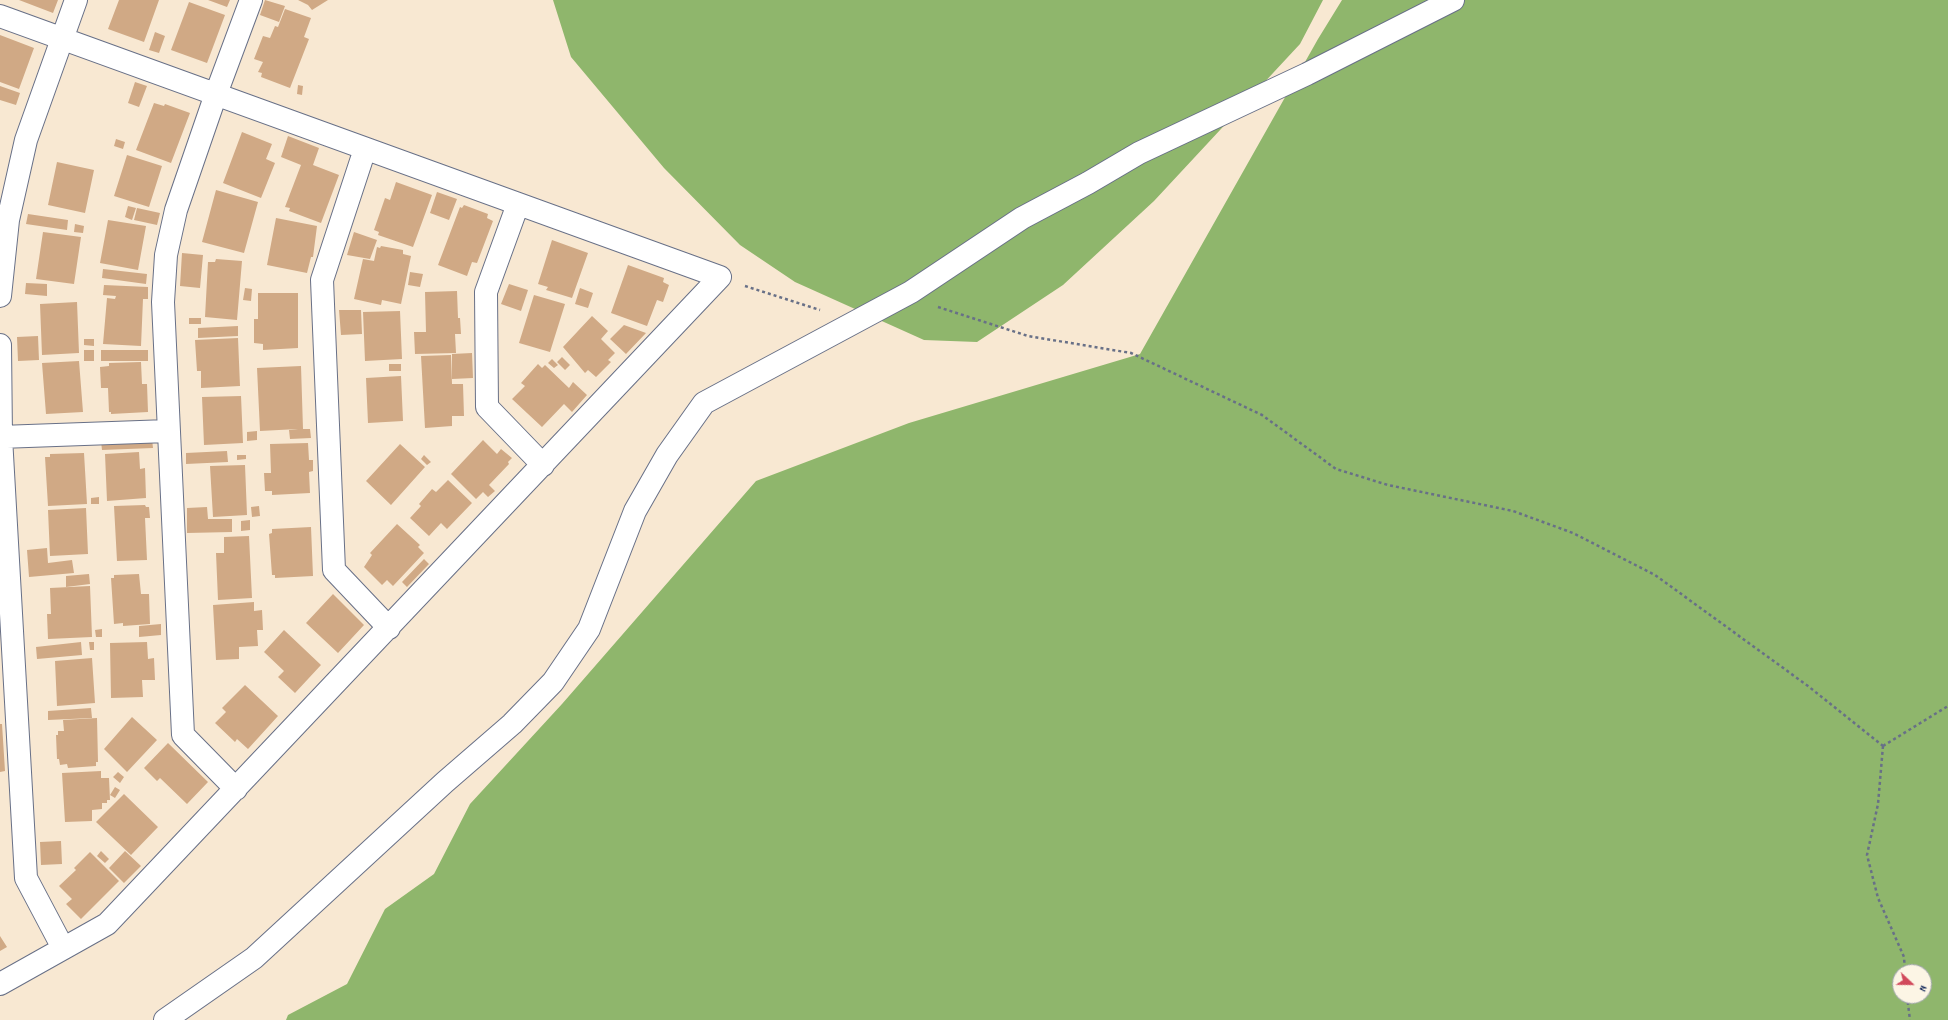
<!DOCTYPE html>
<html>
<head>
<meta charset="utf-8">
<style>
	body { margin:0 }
	#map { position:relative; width:1948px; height:1020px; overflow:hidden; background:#f8e8d2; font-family:Dekko,sans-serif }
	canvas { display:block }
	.north { position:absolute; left:1892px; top:964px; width:40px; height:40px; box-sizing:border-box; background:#fcf5e5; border:1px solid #a2a6af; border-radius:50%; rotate:112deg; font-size:11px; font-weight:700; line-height:16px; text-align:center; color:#1b2f5e }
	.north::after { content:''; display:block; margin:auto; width:14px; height:18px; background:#d1495b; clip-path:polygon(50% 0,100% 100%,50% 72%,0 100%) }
</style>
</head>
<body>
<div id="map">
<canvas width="1948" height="1020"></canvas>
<div class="north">N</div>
</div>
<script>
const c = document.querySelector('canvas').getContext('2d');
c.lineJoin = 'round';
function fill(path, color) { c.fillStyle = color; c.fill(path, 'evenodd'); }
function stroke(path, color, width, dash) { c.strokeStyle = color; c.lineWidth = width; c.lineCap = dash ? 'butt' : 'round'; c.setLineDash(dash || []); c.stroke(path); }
const forest = new Path2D(`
	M553,0h770l-23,44 -146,157 -91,84 -86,57 -53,-2 -129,-58 -55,-37 -76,-77 -93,-111z
	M1342,0h606v1020h-1662l2,-5 59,-31 38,-75 49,-35 36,-70 92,-100 194,-223 153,-58 231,-69 178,-315zM1900,972h24v24h-24z`);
const building = new Path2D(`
	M19,0h39l-5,13z
	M119,0h40l-15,42 -36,-13z
	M208,0h22l-3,7z
	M265,0l20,6 -6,16 -19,-7z
	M298,0h30l-16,10 -4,-5z
	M189,2l36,13 -18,48 -36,-13z
	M285,9l26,9 -7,19 5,2 -19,49 -29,-11 1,-4 -4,-1 5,-10 -9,-3 9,-23 7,2 5,-12 3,1z
	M155,32l10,4 -6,17 -10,-3z
	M0,35l34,13 -15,41 -19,-7z
	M135,82l12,4 -8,21 -11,-4z
	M298,85l5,1 -1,9 -5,-1z
	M0,86l20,7 -4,12 -16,-5z
	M154,103l10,3 1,-2 25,9 -19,50 -35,-13z
	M242,132l30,12 -6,15 9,4 -14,35 -38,-15z
	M288,136l31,12 -6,17 26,10 -18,48 -32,-12 1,-3 -5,-1 16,-42 -20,-8z
	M116,139l9,3 -2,7 -9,-3z
	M127,155l35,11 -13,41 -35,-11z
	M57,162l37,8 -9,43 -37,-8z
	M396,182l36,13 -19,52 -35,-12 1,-3 -5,-2 11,-32 5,2z
	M216,190l42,12 -14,51 -42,-11z
	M437,192l20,7 -8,21 -19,-7z
	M464,205l24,9 -1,4 6,3 -16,42 -5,-1 -5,14 -29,-11 22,-58 2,1z
	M128,206l8,2 -4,12 -7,-3z
	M137,208l23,5 -3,12 -23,-5z
	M28,214l40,6 -1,10 -41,-6z
	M276,218l41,8 -4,31h-2l-4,16 -40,-8z
	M108,220l38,6 -8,44 -38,-7z
	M75,224l9,2 -1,7 -9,-1z
	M43,232l38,5 -7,47 -38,-5z
	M354,232l23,8 -7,19 -23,-4z
	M552,240l36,13 -16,45 -26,-8 2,-3 -10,-3z
	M381,246l22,4v4l8,2 -10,48 -19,-4 -1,5 -27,-6 9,-40 11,2 3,-14 3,1z
	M182,253l21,2 -3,33 -20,-2z
	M216,259l26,2 -5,59 -32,-3 3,-55h7z
	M628,265l36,13 -1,4 6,3 -6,17 -6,-2 -10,26 -36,-13z
	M103,269l44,5 -1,10 -44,-6z
	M410,272l13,2 -3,13 -12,-2z
	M26,283l21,1v12l-22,-2z
	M509,284l19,6 -7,21 -20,-7z
	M104,285l44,2v12h-5l-2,47 -38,-2 4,-46 8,1 1,-3 -13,-1z
	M245,288l7,1 -1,12 -8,-1z
	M580,288l13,5 -5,15 -13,-4z
	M457,291l1,27h2l1,16h-6l1,19 -41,1 -1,-22h12l-1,-40z
	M258,293h40v55l-35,2v-6l-9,-1v-24h4z
	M534,295l31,9 -15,48 -31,-9z
	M77,302l2,51 -37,2 -2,-51z
	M339,310h22l1,24 -21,1z
	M400,311l2,48 -37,2 -2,-49z
	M592,316l16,15 -7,8 14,14 -7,7 3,2 -15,15 -8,-7 -3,3 -22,-26z
	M189,318h12v6h-12z
	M624,325l22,8 -20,21 -16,-15z
	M238,326v10l-40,2v-10z
	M38,336l1,24 -21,1 -1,-24z
	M238,338l2,48 -39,2v-17h-4l-2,-31z
	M84,339h10v7l-10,-1z
	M84,350h10v11h-10z
	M101,350h47v11h-47z
	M472,353l1,25 -21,1v-25z
	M451,355l1,29h11l1,32h-12v10l-27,2 -4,-72z
	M562,357l8,8 -5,5 -8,-8z
	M552,359l6,6 -4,3 -6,-5z
	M79,361l4,51 -37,2 -4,-51z
	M141,362l1,22h5l1,28 -37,2v-2h-2l-1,-24h-7l-1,-21 9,-1v-3z
	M389,364h12v7h-12z
	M538,364l4,4 3,-3 24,23 4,-6 14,13 -15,17 -8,-8 -22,23 -30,-28 13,-13 -4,-3z
	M301,366l2,63h7l1,9 -21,1 -1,-9 9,-1 -38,2 -3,-63z
	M401,376l2,45 -35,2 -2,-45z
	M241,396l2,47 -39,2 -2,-48z
	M257,431v9l-10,1v-9z
	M152,439l1,9 -51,2 -1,-9z
	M483,440l14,14 4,-5 11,9 -4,4 1,2 -20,21 6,6 -7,6 -5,-5 -7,7 -25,-25z
	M308,443l1,17h4v11l-4,1 1,21 -38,2v-4h-7l-1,-18h7l-1,-29z
	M400,444l25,23 -34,38 -25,-24z
	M227,451l1,11 -42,2v-11z
	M139,452l1,17 5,-1 1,30 -39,3 -2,-47z
	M84,453l3,51 -39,2 -3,-49h5v-3z
	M237,455h9v4l-9,1z
	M424,455l7,7 -4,3 -6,-6z
	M245,465l2,50 -34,2 -3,-51z
	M448,480l24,23 -25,26 -6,-6 -12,13 -19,-18 11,-12 -2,-2 13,-15 4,3z
	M99,497v7h-8v-6z
	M145,505l1,2h3l1,11h-5l2,42 -30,1 -3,-55z
	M259,506l1,10 -8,1 -1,-10z
	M207,507l1,12h24v13l-45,1v-25z
	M86,508l2,46 -38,2 -2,-46z
	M250,520v10l-9,1v-10z
	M397,524l23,21 -2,2 6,6 -31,33 -6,-6 -5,5 -18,-18 8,-12 -2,-2z
	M311,527l2,49 -38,2v-3h-3l-3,-41 3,-1v-4z
	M249,536l3,62 -34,2 -2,-47h8v-16z
	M47,548l1,15 24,-3 2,13 -45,4 -2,-27z
	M424,559l5,5 -22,23 -5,-5z
	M89,574l1,10 -24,3v-11z
	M139,574l2,20h8l1,30 -27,2v-3l-9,1 -3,-46h3v-3z
	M90,586l2,51 -44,2 -1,-25h4l-1,-26z
	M333,594l31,31 -26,28 -32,-30z
	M254,602v9l8,-1 1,20h-6l1,16 -19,1v12l-23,1 -3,-55z
	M161,624v11l-22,2v-11z
	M102,629v8h-6l-1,-7z
	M284,630l37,35 -26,28 -17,-16 6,-6 -20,-19z
	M81,642l1,13 -45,4 -1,-12z
	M89,642h5v8h-4z
	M147,642l1,17 6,-1 1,22h-13l1,17 -32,1 -1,-55z
	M92,658l3,45 -38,3 -2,-45z
	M245,685l33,31 -30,33 -11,-10 -2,3 -20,-19 11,-11 -4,-4z
	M91,708l1,10 -44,2v-9z
	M132,717l25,23 -30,32 -23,-23z
	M97,718l1,44h-2v4l-28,2 -1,-4 -7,1 -1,-6h-2l-1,-24h2v-4h6l-1,-11z
	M0,724h2l3,47 -5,1z
	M168,743l40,39 -21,22 -27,-26 -3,3 -13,-13z
	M101,771v7h8l1,22h-3v3h-5v6l-10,1v11l-27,1 -3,-49z
	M118,772l6,5 -4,6 -7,-6z
	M115,787l5,3 -5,8 -5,-3z
	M124,794l34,33 -27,28 -35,-33z
	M61,841l1,23 -21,1 -1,-23z
	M101,851l8,8 -4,4 -8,-7z
	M125,851l16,15 -17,17 -15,-15z
	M90,852l29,29 -38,38 -15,-15 6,-5 -13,-13 17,-16 -2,-2z
	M0,936l7,11 -7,4z`);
const path = new Path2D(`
	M745,286l75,24
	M938,307l90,29 103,17 131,62 74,54 52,16 125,26 60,22 82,42 153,111 75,60
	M1883,746l-5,58 -11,51 11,43 26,59 1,15
	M1883,746l65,-40
	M1907,996l3,24`);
const minor = new Path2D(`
	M0,16l720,261 -613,647 -107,60
	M365,149l-43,131 12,290 55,58
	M518,204l-32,88 1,115 56,58
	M0,296l8,-76 18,-80 50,-140
	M0,345l1,92 25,441 37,70
	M0,437l168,-6
	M236,789l-53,-54 -20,-433 3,-47 10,-45 40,-116 35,-94
	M165,1020l89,-62 191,-176 67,-58 41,-42 36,-53 46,-118 32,-56 37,-52 207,-111 111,-74 66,-35 51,-30 168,-79 146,-74`);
fill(forest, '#8fb66c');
fill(building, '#d0a985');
stroke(minor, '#687087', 24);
stroke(path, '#687087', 2.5, [3, 3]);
stroke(minor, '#fff', 22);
</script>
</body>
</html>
